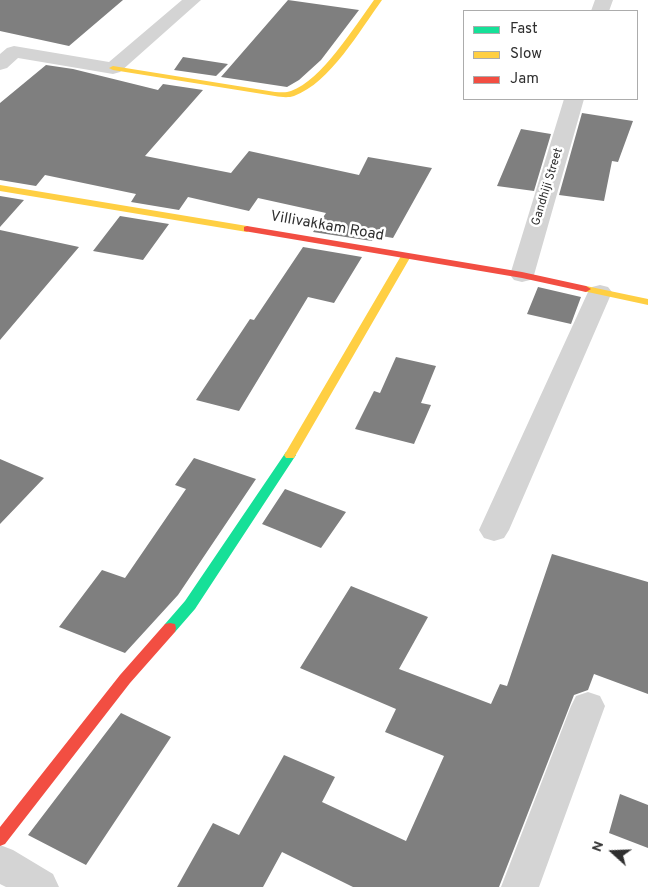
<!DOCTYPE html>
<html>
<head>
<meta charset="utf-8">
<style>
	body { margin:0 }
	#map { position:relative; width:648px; height:887px; overflow:hidden; background:#fff; font-family:Overpass,sans-serif }
	canvas { display:block }
	.legend { position:absolute; left:463px; top:10px; width:175px; height:90px; box-sizing:border-box; background:#fff; border:1px solid #acacac; margin:0; padding:6px 9px; list-style:none; font-size:15px; color:#2f2f2f }
	.legend li { display:flex; align-items:center; gap:10px; height:25px }
	.legend b { width:25px; border:1px solid #acacac }
	.north { position:absolute; left:588px; top:827px; width:50px; height:50px; -webkit-text-stroke:4px #fff; paint-order:stroke; rotate:290deg; font-size:14px; font-weight:700; line-height:20px; text-align:center; color:#2f2f2f }
	.north::after { content:''; display:block; margin:auto; width:18px; height:22px; background:#2f2f2f; clip-path:polygon(50% 0,100% 100%,50% 72%,0 100%) }
</style>
</head>
<body>
<div id="map">
<canvas width="648" height="887"></canvas>
<ul class="legend">
<li><b style="height:6px;background:#16e098"></b>Fast</li>
<li><b style="height:6px;background:#ffcf43"></b>Slow</li>
<li><b style="height:6px;background:#f24e42"></b>Jam</li>
</ul>
<div class="north">N</div>
</div>
<script>
const c = document.querySelector('canvas').getContext('2d');
c.lineJoin = 'round';
function fill(path, color) { c.fillStyle = color; c.fill(path, 'evenodd'); }
function write(font, color, halo, rows, align = 'center') {
  c.font = font + ' Overpass,sans-serif'; c.lineWidth = 5; c.setLineDash([]); c.textBaseline = 'middle'; c.strokeStyle = halo; c.fillStyle = color; for (const [text, x, y, turn = 0] of rows) {
    c.save(); c.translate(x, y); c.rotate((+turn || 0) * Math.PI / 180); c.textAlign = isNaN(turn) ? turn : align; if (halo) c.strokeText(text, 0, 0); c.fillText(text, 0, 0); c.restore();
  }
}
const building = new Path2D(`
	M0,0h123l-54,46 -69,-15z
	M288,0l71,10 -38,50 -22,20 -12,7 -66,-10z
	M183,57l45,7 -12,12 -42,-6z
	M46,65l27,4 85,21 5,-6 40,6 -58,66 86,17 18,-22 110,24 9,-18 64,11 -39,70 -17,-3 -4,6 -59,-9 13,-19 -68,-15 -9,13 -61,-14 -9,13 -48,-8 5,-8 -91,-19 -9,11 -36,-6v-77z
	M582,113l51,8 -15,41 -6,-1 -8,40 -45,-6z
	M521,129l30,5 -17,57 -37,-5z
	M0,196l24,4 -24,27z
	M120,216l49,8 -26,36 -50,-9z
	M0,230l79,17 -79,93z
	M303,247l59,10 -28,46 -26,-6 -69,114 -43,-11 54,-81 4,1z
	M538,287l43,10 -10,27 -44,-10z
	M396,357l40,9 -15,37 10,2 -17,39 -59,-15 19,-38 6,2z
	M194,458l62,21 -78,116 -53,58 -66,-26 43,-57 23,8 61,-89 -11,-4z
	M0,459l44,19 -44,46z
	M285,489l61,23 -25,36 -59,-24z
	M552,554l96,28v112l-54,-20 -6,16 -14,5 -75,192h-146l-71,-35 -19,35h-86l36,-64 26,12 45,-80 51,22 -13,25 84,39 38,-85 -59,-24 11,-23 -96,-41 51,-82 77,31 -29,52 92,35 9,-20 7,2z
	M121,713l50,24 -85,128 -58,-30z
	M620,794l28,11v43l-39,-15z`);
const street = new Path2D(`
	M182,0h19l-81,72 -7,2 -95,-16 -11,10 -7,2v-16l7,-6 7,-2 95,16z
	M595,0h18l-4,11h-18z
	M564,99h20l-50,176 -4,5 -8,2 -8,-2 -4,-5z
	M600,285l8,2 4,5 -103,238 -5,8 -10,3 -10,-3 -5,-8 109,-238 4,-5z
	M588,692l12,4 5,10 -66,181h-38l70,-181 5,-10z
	M0,845l13,5 40,24 6,13h-53l-6,-3z`);
const fast = new Path2D(`
	M290,451l6,4 -2,3 -99,151 -20,23 -5,1 -5,-1 -1,-4 1,-4 20,-23 101,-149z`);
const slow = new Path2D(`
	M374,0h8c-22,30 -52,83 -88,96 -6,2 -13,1 -19,0l-162,-26 -4,-2 4,-2 162,26c5,0 11,1 16,-1 30,-10 64,-65 83,-91z
	M0,185l247,41 5,3 -5,3 -247,-41z
	M406,253l5,3 -117,202h-8l-2,-3 2,-3 115,-196z
	M586,286l62,13v6l-65,-14 -2,-2 2,-2z`);
const jam = new Path2D(`
	M247,226l275,46 64,14 5,3 -5,3 -64,-14 -278,-47v-4z
	M170,623l5,1 1,4 -1,4 -45,51 -125,161 -5,2v-19l120,-152 45,-51z`);
const farStreetnames = [
	["Gandhiji Street",548,187,-73]
];
const streetNames = [
	["Villivakkam Road",327,227,10]
];
fill(building, '#7f7f7f');
fill(street, '#d4d4d4');
fill(fast, '#16e098');
fill(slow, '#ffcf43');
fill(jam, '#f24e42');
write('12px', '#2f2f2f', '#fff', farStreetnames);
write('15px', '#2f2f2f', '#fff', streetNames);
</script>
</body>
</html>
